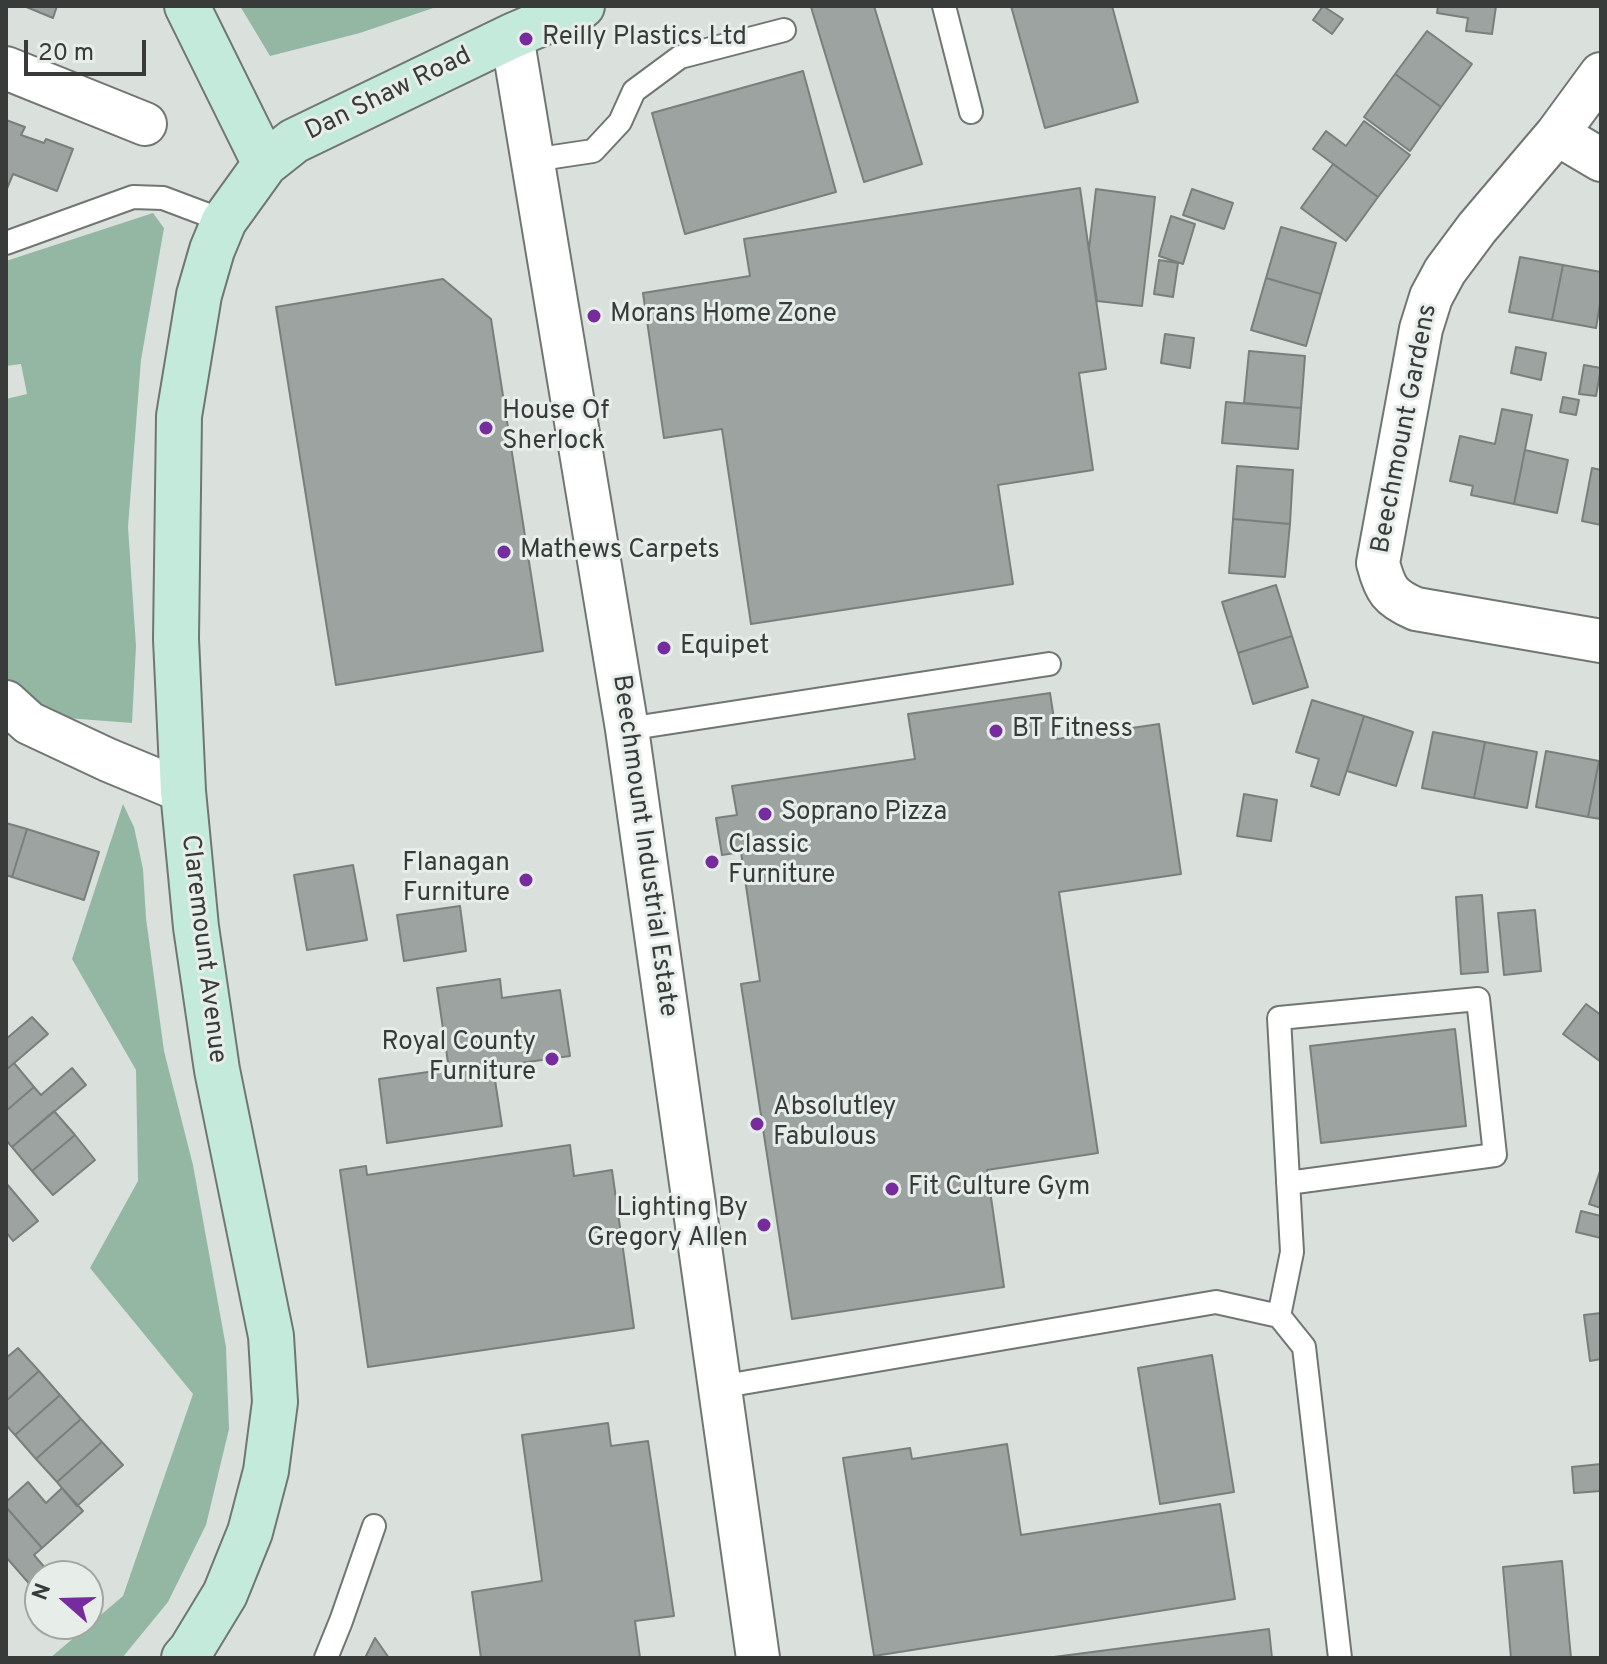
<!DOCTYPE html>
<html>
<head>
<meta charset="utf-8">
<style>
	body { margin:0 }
	#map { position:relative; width:1607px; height:1664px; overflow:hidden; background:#dae1dd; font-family:Overpass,sans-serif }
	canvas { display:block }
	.frame { position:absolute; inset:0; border:8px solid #383b39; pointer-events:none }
	.north { position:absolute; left:24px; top:1560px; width:80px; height:80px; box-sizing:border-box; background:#e7eeea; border:2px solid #a1a6a3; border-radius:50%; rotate:290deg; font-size:22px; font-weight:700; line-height:32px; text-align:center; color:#383b39 }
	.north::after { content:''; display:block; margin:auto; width:28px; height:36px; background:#772c9e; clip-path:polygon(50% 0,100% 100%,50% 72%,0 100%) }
	.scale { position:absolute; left:24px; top:40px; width:122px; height:36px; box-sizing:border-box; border:4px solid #383b39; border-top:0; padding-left:10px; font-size:24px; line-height:28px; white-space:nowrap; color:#383b39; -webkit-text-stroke:6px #e7eeea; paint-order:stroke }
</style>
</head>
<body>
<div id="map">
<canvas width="1607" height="1664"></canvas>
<div class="frame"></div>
<div class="north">N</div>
<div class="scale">20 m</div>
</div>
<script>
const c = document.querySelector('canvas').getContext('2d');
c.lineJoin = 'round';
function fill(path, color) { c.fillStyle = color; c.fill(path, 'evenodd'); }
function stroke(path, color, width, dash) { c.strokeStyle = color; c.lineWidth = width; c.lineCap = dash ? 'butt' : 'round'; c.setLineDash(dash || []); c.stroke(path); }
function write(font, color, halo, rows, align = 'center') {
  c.font = font + ' Overpass,sans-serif'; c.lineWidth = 6; c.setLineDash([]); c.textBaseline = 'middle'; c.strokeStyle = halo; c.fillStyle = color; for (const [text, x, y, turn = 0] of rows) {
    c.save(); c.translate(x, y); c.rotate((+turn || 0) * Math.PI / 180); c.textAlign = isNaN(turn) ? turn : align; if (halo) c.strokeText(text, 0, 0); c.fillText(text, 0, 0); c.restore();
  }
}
const green = new Path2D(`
	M240,6h199l-79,27 -90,23z
	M153,213l11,15 -23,132 -13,167 8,119 -4,77 -79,-6 -47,-29v-289l21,-5 -6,-30 -15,2v-105z
	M123,804l11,23 9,42 3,49 18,133 29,114 33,182 3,82 -23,96 -38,77 -46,56h-72l73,-62 70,-202 -103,-126 48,-87 -2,-111 -64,-111z`);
const building = new Path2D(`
	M24,6h33l-4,12z
	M815,6h59l48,158 -58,18 -53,-175z
	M1011,6h101l26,96 -93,26z
	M1323,6l20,13 -11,15 -19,-14z
	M1438,6h58l-4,28 -26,-3 2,-13 -31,-5z
	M1427,31l45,33 -31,43 -46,-33z
	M803,71l33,121 -151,42 -33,-121z
	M1395,74l46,33 -31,44 -46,-34z
	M6,120l19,7 -4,8 23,8 2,-4 27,10 -16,42 -44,-17 -7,17z
	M1364,121l46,34 -32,42 -65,-48 13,-18 20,15z
	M1333,164l45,33 -32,44 -45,-33z
	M1080,188l26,181 -27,4 14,97 -95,15 15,99 -262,40 -29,-195 -58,9 -21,-145 107,-17 -6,-37z
	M1096,189l59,8 -13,109 -45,-5 -8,-52z
	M1192,189l41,14 -9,26 -41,-14z
	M1171,216l24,8 -12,40 -24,-8z
	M1281,227l55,16 -15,51 -55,-16z
	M1520,257l43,8 -11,55 -43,-8z
	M1159,260l19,3 -5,34 -19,-3z
	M1563,265l38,7v26l-5,30 -44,-8z
	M1266,278l55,16 -15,52 -55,-16z
	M443,279l48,40 52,332 -207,34 -60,-378z
	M1165,334l29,4 -4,30 -29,-5z
	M1516,347l30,6 -5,27 -30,-7z
	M1249,351l56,5 -4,52 -57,-5z
	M1584,365l17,3 -5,28 -17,-2z
	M1563,397l16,3 -3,15 -16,-3z
	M1226,402l75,6 -3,41 -76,-6z
	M1502,409l30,6 -18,89 -43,-9 2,-9 -23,-5 10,-45 35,8z
	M1525,450l43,10 -11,53 -43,-9z
	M1237,466l56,4 -3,54 -57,-5z
	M1592,468l9,2v55l-19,-4z
	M1233,519l57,5 -5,53 -56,-4z
	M1276,585l16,51 -54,17 -16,-51z
	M1292,636l16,51 -55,17 -15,-51z
	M1050,693l7,46 102,-15 22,150 -122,18 39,261 -111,17 17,117 -212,32 -51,-335 19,-3 -19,-129 -19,3 -6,-37 21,-3 -5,-29 183,-27 -7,-45z
	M1312,700l52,16 -25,79 -28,-9 8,-27 -23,-7z
	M1364,716l49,16 -17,54 -49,-15z
	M1433,732l52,10 -11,56 -52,-10z
	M1485,742l52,10 -10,56 -53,-10z
	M1546,751l53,10 -11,56 -52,-10z
	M1599,761h2v58l-13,-2z
	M1244,794l33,6 -6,41 -34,-5z
	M6,823l21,6 -15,48 -6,-2z
	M27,829l72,23 -15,48 -72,-23z
	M353,865l14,75 -60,10 -13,-75z
	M1482,895l6,77 -27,2 -5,-77z
	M460,906l6,45 -62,10 -7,-46z
	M1535,910l6,61 -37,4 -6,-62z
	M500,979l2,19 58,-8 10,66 -77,11 9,59 -115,17 -8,-64 70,-10 -12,-81z
	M1586,1004l15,11v47l-38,-28z
	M32,1017l16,17 -42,36v-31z
	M1455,1029l11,97 -145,17 -11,-97z
	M14,1063l20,24 -28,24v-41z
	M72,1068l14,17 -74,62 -6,-7v-29l28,-24 7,8z
	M54,1111l21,24 -43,36 -20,-24z
	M75,1135l20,25 -42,35 -21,-24z
	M570,1145l4,31 38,-6 22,158 -266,39 -28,-197 26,-4 1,9z
	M1601,1168v40l-12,-4z
	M6,1183l32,38 -25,20 -7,-9z
	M1581,1211l20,5v22l-25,-6z
	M1601,1313v46l-11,2 -6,-46z
	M18,1348l21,23 -33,30v-43z
	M1212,1355l22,137 -74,12 -22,-136z
	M39,1371l21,24 -45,40 -9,-10v-24z
	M60,1395l21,24 -45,40 -21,-24z
	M81,1419l21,23 -45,40 -21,-23z
	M608,1423l3,23 37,-5 26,175 -39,5 5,37h-159l-9,-66 70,-11 -20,-146z
	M102,1442l21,23 -46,41 -20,-24z
	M1007,1444l14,91 199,-31 15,95 -361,57 -31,-198 67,-10 2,11z
	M1601,1464v27l-27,2 -2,-26z
	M28,1482l18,21 16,-15 21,23 -41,37 -36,-41v-5z
	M6,1507l36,41 -8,7 18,21h-12v20l-34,-39z
	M1562,1561l9,97h-60l-8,-91z
	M1269,1629l3,29h-226z
	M375,1638l14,20h-24z`);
const lane = new Path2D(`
	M944,6l27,106
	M533,160l60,-9 27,-29 14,-31 46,-34 104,-27
	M6,243l127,-46 30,1 61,23
	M627,729l422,-65
	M1279,1316l13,-64 -13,-234 199,-19 17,156 -207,28
	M719,1387l497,-85 63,14 25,31 36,311
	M326,1658l15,-37 33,-95`);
const street = new Path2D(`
	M512,36l115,693 131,929
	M6,68l139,56
	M1601,74l-44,60 44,26
	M1557,134l-80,94 -32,43 -14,26 -10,32 -43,234c7,27 12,35 38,46l185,32
	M6,702l23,21 79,37 75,31`);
const secondary = new Path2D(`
	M187,6l78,158
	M184,1658l7,-8 34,-56 25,-62 16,-61 9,-69 -4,-66 -54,-266 -21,-143 -13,-136 -7,-152 3,-223 20,-121 13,-45 12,-29 41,-57 29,-23 218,-105 70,-30`);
const markers = [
	[526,39,8,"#772c9e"],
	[594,316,8,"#772c9e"],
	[486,428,8,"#772c9e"],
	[504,552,8,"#772c9e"],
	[664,648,8,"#772c9e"],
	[996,731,8,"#772c9e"],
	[765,814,8,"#772c9e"],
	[712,862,8,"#772c9e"],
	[526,880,8,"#772c9e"],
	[552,1059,8,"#772c9e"],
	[757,1124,8,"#772c9e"],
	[892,1189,8,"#772c9e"],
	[764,1225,8,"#772c9e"]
];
const poiNames = [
	["Reilly Plastics Ltd",542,39],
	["Morans Home Zone",610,316],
	["House Of",502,413],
	["Sherlock",502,443],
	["Mathews Carpets",520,552],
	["Equipet",680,648],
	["BT Fitness",1012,731],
	["Soprano Pizza",781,814],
	["Classic",728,847],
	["Furniture",728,877],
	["Flanagan",510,865,"right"],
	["Furniture",510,895,"right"],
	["Royal County",536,1044,"right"],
	["Furniture",536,1074,"right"],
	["Absolutley",773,1109],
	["Fabulous",773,1139],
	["Fit Culture Gym",908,1189],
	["Lighting By",748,1210,"right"],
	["Gregory Allen",748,1240,"right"]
];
const streetNames = [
	["Dan Shaw Road",389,95,-26],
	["Beechmount Gardens",1406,429,-79],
	["Beechmount Industrial Estate",643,846,82],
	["Claremount Avenue",202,949,83]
];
fill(green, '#94b7a4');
fill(building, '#9da3a0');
stroke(building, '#797f7b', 2);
stroke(lane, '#707672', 26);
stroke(street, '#707672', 46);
stroke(secondary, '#707672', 48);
stroke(lane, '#fff', 22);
stroke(street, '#fff', 42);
stroke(secondary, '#c3eada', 44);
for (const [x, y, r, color] of markers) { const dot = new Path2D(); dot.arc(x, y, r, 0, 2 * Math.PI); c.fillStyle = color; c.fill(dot); stroke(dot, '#e7eeea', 3); }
write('26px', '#383b39', '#e7eeea', poiNames, 'left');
write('26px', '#383b39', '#e7eeea', streetNames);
</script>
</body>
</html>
